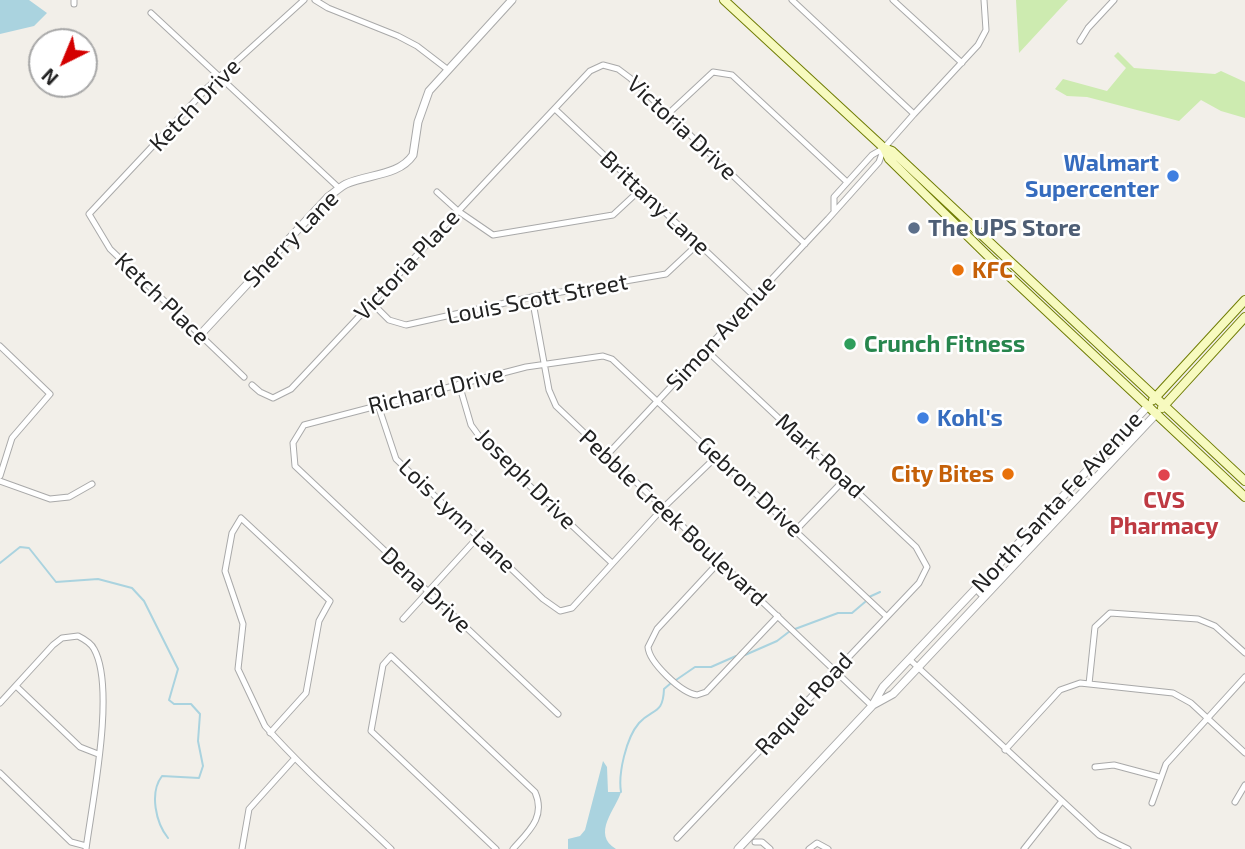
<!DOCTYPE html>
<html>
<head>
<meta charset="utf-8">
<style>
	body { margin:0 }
	#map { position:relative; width:1245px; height:849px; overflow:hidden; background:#f2efe9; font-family:"Exo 2",sans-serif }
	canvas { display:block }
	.north { position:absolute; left:28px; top:28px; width:70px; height:70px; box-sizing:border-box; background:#fff; border:2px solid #a7a7a7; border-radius:50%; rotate:223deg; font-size:19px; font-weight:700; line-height:28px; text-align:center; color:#222 }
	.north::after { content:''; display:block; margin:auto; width:24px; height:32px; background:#d40000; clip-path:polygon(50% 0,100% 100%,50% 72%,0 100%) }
</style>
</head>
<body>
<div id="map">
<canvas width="1245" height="849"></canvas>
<div class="north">N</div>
</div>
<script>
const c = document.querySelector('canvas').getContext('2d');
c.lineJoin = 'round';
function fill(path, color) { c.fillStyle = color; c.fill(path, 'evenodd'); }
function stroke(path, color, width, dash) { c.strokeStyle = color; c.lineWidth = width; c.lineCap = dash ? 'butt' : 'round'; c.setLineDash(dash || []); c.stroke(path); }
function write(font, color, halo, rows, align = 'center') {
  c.font = font + ' "Exo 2",sans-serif'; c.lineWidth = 5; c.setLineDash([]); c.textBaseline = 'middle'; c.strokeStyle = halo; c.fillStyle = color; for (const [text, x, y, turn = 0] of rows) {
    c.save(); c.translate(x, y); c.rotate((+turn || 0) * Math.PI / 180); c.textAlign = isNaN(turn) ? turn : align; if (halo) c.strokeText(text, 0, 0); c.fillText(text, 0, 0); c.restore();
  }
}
const grass = new Path2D(`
	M1016,0h52l-49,53z
	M1118,52l16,16 81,6 6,-3 24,11v36l-24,-7 -20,-11 -22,21 -92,-24 -20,-1 -12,-7 8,-10 44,12 19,-23 -12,-12z`);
const water = new Path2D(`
	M0,0h29l18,13 -13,13 -34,8z
	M603,761l4,6 1,25h13c-5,17 -30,42 -5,57h-48v-10l12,-3 5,-6z`);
const stream = new Path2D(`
	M0,563l20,-16 9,1 27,34 42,-3 34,9 12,13 34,68 -9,31 5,4h17l9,10 -2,27 5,25 -4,12 -37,-2c-13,17 -6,47 6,62
	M869,597l11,-5
	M795,629l43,-16h14l13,-11
	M745,655l32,-14 13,-10
	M676,680l19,-13h16l25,-11
	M621,792c-3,-18 5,-54 18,-69 14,-15 24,-8 25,-34l7,-6`);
const minor = new Path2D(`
	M315,0l13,8 70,28 19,10 30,23
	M792,0l122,114
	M893,0l69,63
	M74,4v-4
	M151,13l188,175
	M1080,41l8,-13 26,-28
	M555,109l200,188
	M668,114l45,-42 19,3 115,107
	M437,192l21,19 35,24 120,-20 28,-26
	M834,210v-13l38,-42 12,-7
	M532,297l17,93 7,16 316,300
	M371,302l18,18 17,5 126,-28 134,-23 32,-30
	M0,346l50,48 -38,44 -12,38
	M244,377l-134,-128 -21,-35 119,-127 96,-87
	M459,384l12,41 14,19 127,119
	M252,385l8,7 13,6 18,-9 299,-318 13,-6 15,4 12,9 175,166
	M378,405l18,54 147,140 17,12 12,-3 91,-100 54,-52
	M607,455l221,-236 51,-57 5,-14 30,-34 64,-69 8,-15 -2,-30
	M0,481l50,18 19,-2 23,-13
	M796,530l48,-50
	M720,561l-63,68 -9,18c1,15 33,46 49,48l9,-3 72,-76
	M403,619l75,-82
	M909,659l190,176 29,14
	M1089,684l6,-57 15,-14 88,6 17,7 30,27
	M16,686l64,61 18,7
	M0,703l53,-58 9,-7 16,-2c6,3 13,7 16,13 22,39 -2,154 -8,200
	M558,714l-263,-248 -2,-23 11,-18 222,-58 77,-11 9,3 274,257
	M270,733l36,-40 13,-72 11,-20 -89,-83 -9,15 -7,38 18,53 -5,45 27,57c39,44 84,83 126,123
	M1005,750l55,-60 20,-7 93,10 18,10 54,50
	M1095,767l19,-2 45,12
	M0,773l71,69 15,4
	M1235,802l10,-17
	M1152,803l14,-39 79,-87
	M677,838l242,-255 8,-16 -11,-20 -210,-197
	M755,842h7l8,7
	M242,849l7,-40 46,-51
	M496,849l-125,-118 12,-66 8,-9 144,136c11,25 -6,39 -22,57
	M809,849l8,-6 11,6
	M1024,849l38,-48`);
const tertiary = new Path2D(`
	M200,335l128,-138c6,-4 12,-10 18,-13 22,-10 53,-8 67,-29l5,-33 11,-31 83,-91
	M1023,551l12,-16 -4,-4
	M984,596l-4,-4 11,-11 3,-9
	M873,705l20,-11 264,-281
	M738,849l134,-143 11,-19 266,-282`);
const secondary = new Path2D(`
	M724,0l160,148 8,3 353,330
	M884,148l5,11 103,101 253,237
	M1153,400l92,-100
	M1162,408l83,-91`);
const markers = [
	[1173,176,7,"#3f7fe0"],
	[914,228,7,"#5c6f8a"],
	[958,270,7,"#e8710a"],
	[850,344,7,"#2e9e5b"],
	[923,418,7,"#3f7fe0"],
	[1008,474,7,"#e8710a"],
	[1164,475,7,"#e0444e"]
];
const streetNames = [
	["Ketch Drive",195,105,-46],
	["Victoria Drive",682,128,43],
	["Brittany Lane",655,203,43],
	["Sherry Lane",291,239,-46],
	["Victoria Place",407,265,-47],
	["Ketch Place",162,299,44],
	["Louis Scott Street",537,299,-11],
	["Simon Avenue",721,333,-47],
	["Richard Drive",436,390,-14],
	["Mark Road",820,456,43],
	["Joseph Drive",526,479,45],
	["Gebron Drive",750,487,43],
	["North Santa Fe Avenue",1057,502,-47],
	["Lois Lynn Lane",457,516,44],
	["Pebble Creek Boulevard",673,518,43],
	["Dena Drive",426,590,43],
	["Raquel Road",804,704,-47]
];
const shopNames = [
	["Walmart",1159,163],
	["Supercenter",1159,189],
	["Kohl's",937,418,"left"]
];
const serviceNames = [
	["The UPS Store",928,228]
];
const foodNames = [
	["KFC",972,270],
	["City Bites",994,474,"right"]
];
const leisureNames = [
	["Crunch Fitness",864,344]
];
const healthNames = [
	["CVS",1164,500],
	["Pharmacy",1164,526]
];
fill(grass, '#cdebb0');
fill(water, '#aad3df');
stroke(stream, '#aad3df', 2);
stroke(minor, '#a9a9a9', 7);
stroke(tertiary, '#a9a9a9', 9);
stroke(secondary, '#707d05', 10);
stroke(minor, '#fff', 5);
stroke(tertiary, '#fff', 7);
stroke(secondary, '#f7fabf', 8);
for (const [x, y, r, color] of markers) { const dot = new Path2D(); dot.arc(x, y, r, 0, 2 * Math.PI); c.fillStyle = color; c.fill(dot); stroke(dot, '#fff', 2.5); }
write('23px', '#222', '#fff', streetNames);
write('bold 23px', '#366cbe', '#fff', shopNames, 'right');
write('bold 23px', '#4e5e75', '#fff', serviceNames, 'left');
write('bold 23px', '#c56008', '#fff', foodNames, 'left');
write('bold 23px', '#27864d', '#fff', leisureNames, 'left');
write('bold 23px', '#be3a42', '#fff', healthNames);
</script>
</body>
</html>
